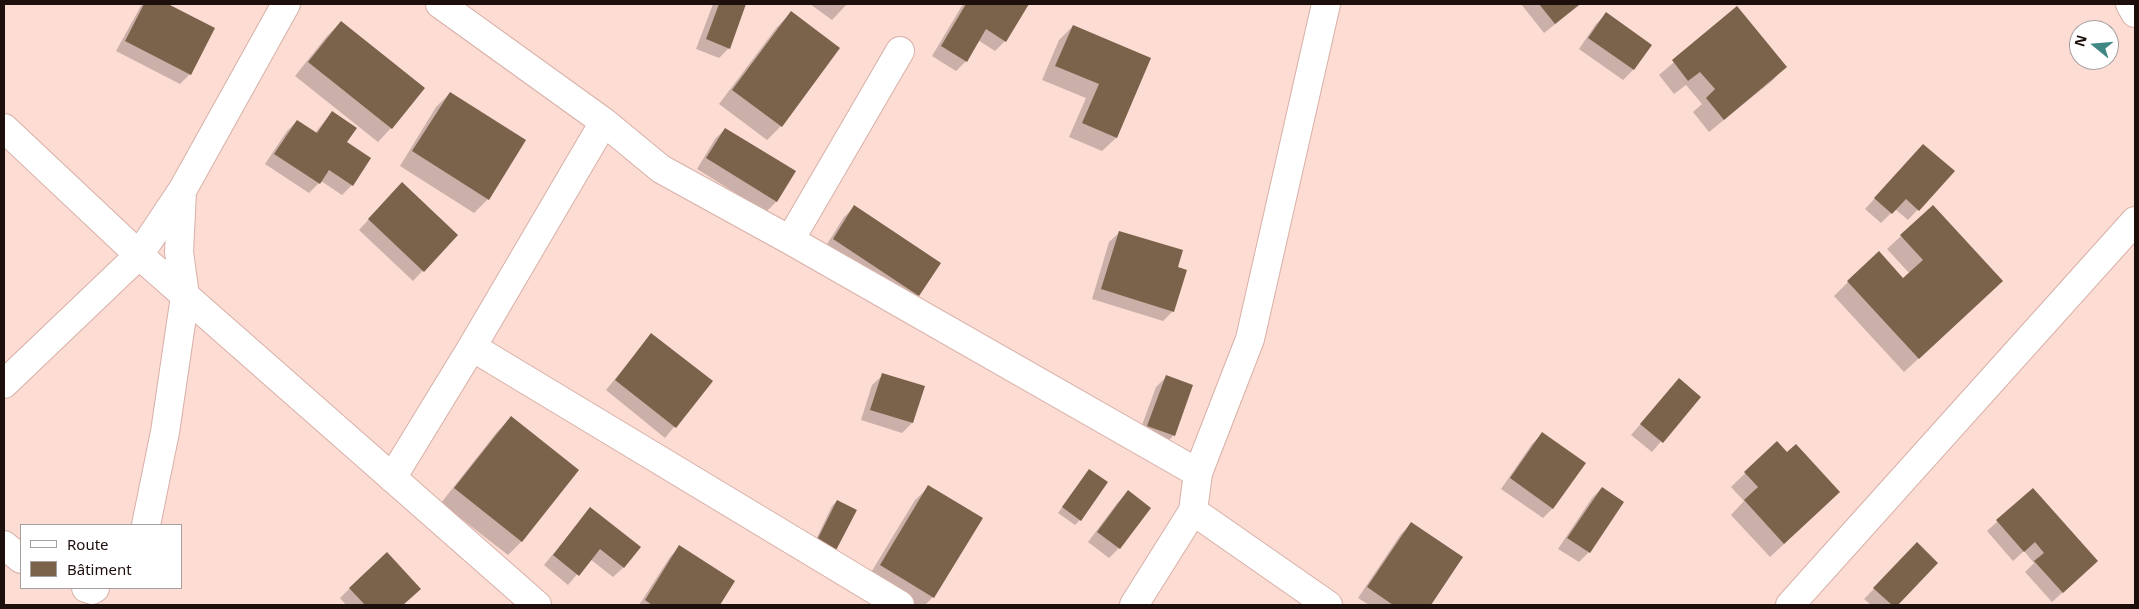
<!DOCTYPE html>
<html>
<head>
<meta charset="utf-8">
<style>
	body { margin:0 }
	#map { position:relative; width:2139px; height:609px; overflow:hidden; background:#fddcd4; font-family:"Noto Sans",sans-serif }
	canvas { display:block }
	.frame { position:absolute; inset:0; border:5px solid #1d0f0c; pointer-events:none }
	.legend { position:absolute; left:20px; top:524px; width:162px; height:65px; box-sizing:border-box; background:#fff; border:1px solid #a59f9e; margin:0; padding:6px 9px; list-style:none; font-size:15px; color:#1d0f0c }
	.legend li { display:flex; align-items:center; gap:10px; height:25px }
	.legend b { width:25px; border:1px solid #a59f9e }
	.north { position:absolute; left:2069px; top:20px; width:50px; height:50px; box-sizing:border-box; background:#fff; border:1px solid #a59f9e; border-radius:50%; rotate:287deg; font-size:14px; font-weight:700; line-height:20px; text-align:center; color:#1d0f0c }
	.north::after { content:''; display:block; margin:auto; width:18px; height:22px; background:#408783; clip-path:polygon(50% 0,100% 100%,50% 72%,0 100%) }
</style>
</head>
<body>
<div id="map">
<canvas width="2139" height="609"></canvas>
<div class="frame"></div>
<ul class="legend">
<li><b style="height:6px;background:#fff"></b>Route</li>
<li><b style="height:14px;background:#7b634b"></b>Bâtiment</li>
</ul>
<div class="north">N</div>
</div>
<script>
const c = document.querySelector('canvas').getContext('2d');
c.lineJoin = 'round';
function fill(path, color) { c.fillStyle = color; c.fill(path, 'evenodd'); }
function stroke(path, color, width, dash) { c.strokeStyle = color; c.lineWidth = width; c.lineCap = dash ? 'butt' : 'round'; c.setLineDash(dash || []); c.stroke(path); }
const shadow = new Path2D(`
	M142,4h23l48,25 -23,45 -10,10 -64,-33z
	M713,4h31l-15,44 -10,10 -23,-9z
	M810,4h37l-15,16z
	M963,4h65l-23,37 -10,10 -17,-11 -12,21 -10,10 -24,-15z
	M1521,4h60l-37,29z
	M1737,8l48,59 -13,14 -63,51 -16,-20 9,-8 -16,-19 -12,9 -15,-19z
	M791,13l-10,113 -14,14 -48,-36 58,-77z
	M1606,14l44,31 -17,25 -10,10 -44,-31 17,-25z
	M341,22l50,106 -13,14 -83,-66 32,-40z
	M1073,26l77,33 -34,79 -14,13 -33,-14 17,-39 -44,-18 17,-40z
	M450,93l38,106 -14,14 -74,-47 36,-59z
	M332,112l14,30 6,43 -10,10 -21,-14 -12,12 -44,-29 22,-33 10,-10 18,12z
	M725,129l69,43 -18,30 -10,10 -69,-43 18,-30z
	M1914,155l39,16 -45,49 -13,-11 -14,14 -16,-14z
	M392,194l64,41 -43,46 -54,-51z
	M854,207l64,88 -10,10 -84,-56 20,-32z
	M1120,232l56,35 -3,44 -10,10 -71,-22 17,-57z
	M1901,236l86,59 -83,77 -70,-76 14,-14 55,-2 7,-6 -23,-25z
	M651,335l60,47 -46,56 -59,-48z
	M883,375l29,48 -10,10 -41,-13 11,-35z
	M1166,377l8,58 -10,10 -26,-9 18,-49z
	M1679,380l20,17 -47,55 -21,-17z
	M511,418l66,53 -56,71 -13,13 -67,-52 56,-71z
	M1542,434l11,74 -10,10 -42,-29 31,-45z
	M1776,443l49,63 -55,51 -39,-42 13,-14 -13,-14z
	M1089,470l-9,50 -5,5 -17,-12z
	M929,487l4,110 -8,8h-15l-43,-26 48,-79z
	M1602,488l20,14 -33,50 -10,10 -21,-13 34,-51z
	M2033,489l53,82 -34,31 -27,-30 9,-9 -10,-12 -11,10 -26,-30z
	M1128,492l-9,56 -10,10 -21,-16 30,-40z
	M837,501l-5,55 -22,-4 22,-46z
	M590,509l33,59 -10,9 -23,-18 -22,26 -24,-20z
	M1411,524l51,33 -33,48h-60l-11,-7 43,-64z
	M1918,544l19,19 -41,42h-25l-7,-6z
	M680,547l53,34 -15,24h-79l31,-48z
	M350,588l59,11 -7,6h-56l-6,-7z`);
const building = new Path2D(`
	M144,4h24l47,24 -24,47 -66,-34z
	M719,4h27l-16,45 -24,-10z
	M966,4h63l-23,38 -20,-13 -19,33 -26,-16z
	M1539,4h41l-25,20z
	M1737,6l50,61 -63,53 -18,-22 9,-9 -15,-17 -12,9 -16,-21z
	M791,11l49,37 -58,79 -50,-37z
	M1606,12l46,33 -18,25 -46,-32z
	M341,21l84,67 -33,41 -84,-67z
	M1073,25l78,33 -34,80 -35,-15 17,-39 -44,-18z
	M450,92l76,48 -37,60 -77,-49z
	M332,111l25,17 -10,14 24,16 -18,28 -24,-16 -9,14 -46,-30 23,-34 20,13z
	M725,128l71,43 -19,31 -71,-44z
	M1923,144l32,27 -36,40 -13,-12 -14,15 -18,-16z
	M402,182l56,53 -34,37 -56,-53z
	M854,205l87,58 -22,33 -86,-57z
	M1933,205l70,76 -84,78 -72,-78 32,-30 24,27 20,-18 -23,-25z
	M1119,231l64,19 -5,17 9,3 -13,42 -73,-23z
	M651,333l62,48 -37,47 -61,-48z
	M882,373l43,13 -12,37 -43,-13z
	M1166,375l27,10 -18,51 -28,-10z
	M1679,378l22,19 -38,46 -23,-19z
	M511,416l68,54 -57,72 -68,-54z
	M1542,432l44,31 -33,46 -43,-31z
	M1777,441l10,11 9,-8 44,48 -56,52 -40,-44 14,-13 -14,-15z
	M1089,469l19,13 -27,39 -19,-14z
	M928,485l55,33 -49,80 -54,-33z
	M1602,487l22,15 -34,51 -23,-15z
	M2033,488l65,73 -35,32 -29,-32 10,-8 -9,-11 -11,10 -28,-32z
	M1128,490l23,18 -31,41 -23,-17z
	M837,500l20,10 -24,46 -19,-10z
	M590,507l51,40 -17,21 -24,-19 -21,27 -26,-21z
	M1411,522l52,35 -32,48h-38l-26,-18z
	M1917,542l21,21 -40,42h-6l-19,-17z
	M679,545l56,36 -15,24h-68l-7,-5z
	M387,552l34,37 -18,16h-38l-16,-17z`);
const minor = new Path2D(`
	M440,4l164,118 57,47 129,71 408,233
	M2130,4l5,9
	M4,128l135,127 398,350
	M790,240l110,-189
	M472,347l428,258
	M4,384l135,-129 44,-66 103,-185
	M392,478l80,-131 132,-225
	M1193,511l135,94
	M146,525l19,-93 20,-136 -6,-44 3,-61
	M4,545l17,14
	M86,588l6,2 3,-2
	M1134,605l59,-94 5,-38 52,-134 76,-335
	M1790,605l345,-384`);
fill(shadow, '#0003');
fill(building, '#7b634b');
stroke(minor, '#d7b0a7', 30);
stroke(minor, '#fff', 28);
</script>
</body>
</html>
